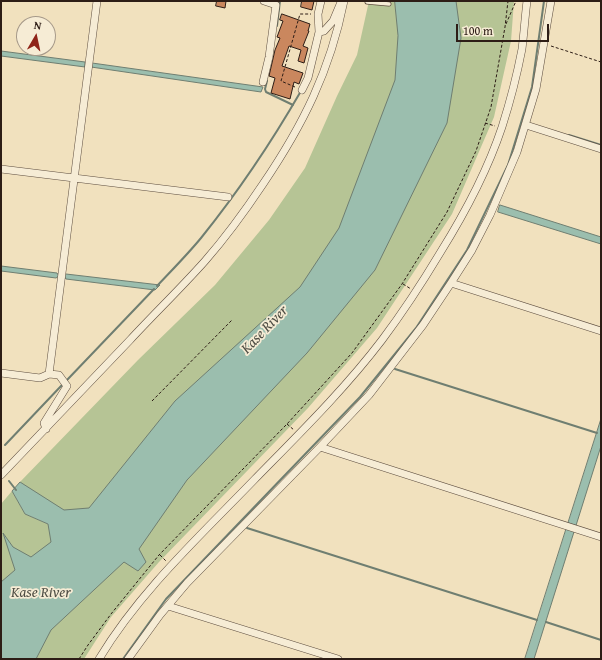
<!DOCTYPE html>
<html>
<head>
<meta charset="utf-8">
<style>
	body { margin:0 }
	#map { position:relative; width:602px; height:660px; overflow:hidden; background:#f1e1be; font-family:"Gentium Book Plus",serif }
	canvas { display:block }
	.frame { position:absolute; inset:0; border:2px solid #2d1d16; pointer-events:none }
	.north { position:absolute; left:16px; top:16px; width:40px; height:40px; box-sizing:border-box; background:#f6ecd5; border:1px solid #a69989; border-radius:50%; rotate:9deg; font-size:11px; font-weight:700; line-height:16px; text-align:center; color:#2d1d16 }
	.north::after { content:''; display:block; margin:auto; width:14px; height:18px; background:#8f2418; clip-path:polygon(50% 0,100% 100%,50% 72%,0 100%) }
	.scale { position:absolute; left:456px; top:24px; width:93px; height:18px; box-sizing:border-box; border:2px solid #2d1d16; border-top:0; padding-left:5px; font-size:12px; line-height:14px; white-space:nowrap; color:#2d1d16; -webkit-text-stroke:3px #f6ecd5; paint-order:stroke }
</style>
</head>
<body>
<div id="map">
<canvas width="602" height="660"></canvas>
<div class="frame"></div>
<div class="north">N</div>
<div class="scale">100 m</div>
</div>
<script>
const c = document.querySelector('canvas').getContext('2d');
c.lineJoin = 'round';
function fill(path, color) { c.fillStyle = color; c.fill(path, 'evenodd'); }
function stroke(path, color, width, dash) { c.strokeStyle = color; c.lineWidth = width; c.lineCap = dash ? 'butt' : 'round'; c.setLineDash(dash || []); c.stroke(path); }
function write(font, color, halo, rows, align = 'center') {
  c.font = font + ' "Gentium Book Plus",serif'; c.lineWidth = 3.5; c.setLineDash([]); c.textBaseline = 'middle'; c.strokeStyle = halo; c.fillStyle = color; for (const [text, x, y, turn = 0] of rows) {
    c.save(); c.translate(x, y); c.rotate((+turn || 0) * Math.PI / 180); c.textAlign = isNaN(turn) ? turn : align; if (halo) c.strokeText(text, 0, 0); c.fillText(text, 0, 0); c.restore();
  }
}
const green = new Path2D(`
	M369,1h33l-1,78 -56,152 -46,65 -212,223 -20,-3 -39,-23 -8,-11 118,-122 77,-75 54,-65 36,-52 32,-72 20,-41z
	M449,1h65l-3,40 -17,76 -42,97 -75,114 -69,80 -149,154 -48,55 -27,42h-81l127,-115 172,-195z
	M12,491l13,23 23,10 12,18 -59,49v-87z`);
const water = new Path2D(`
	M395,1h61l5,37 -14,85 -72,147 -68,83 -120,127 -48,69 7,13 -8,9 -14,-9 -73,68 -15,29h-35v-77l14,-12 -12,-37 10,14 18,10 20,-15 -3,-18 -23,-10 -13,-23 8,-9 44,28 25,-2 86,-107 125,-114 39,-59 56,-148 3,-44z
	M1,51l84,11v5l-84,-11z
	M92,63l171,24 -2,5 -170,-25z
	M500,205l101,32v7l-103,-32z
	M1,266l56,7 2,3 -3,2 -55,-7z
	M66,274l94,11 -5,5 -89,-11 -2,-3z
	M601,419v27l-67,213h-9z`);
const stream = new Path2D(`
	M277,26l3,-25
	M267,81l-2,8 1,3 27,13
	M569,135l32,10
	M157,286c15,-16 30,-31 44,-48 37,-46 70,-95 100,-147
	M395,369l202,64
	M67,380l87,-91
	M5,445l57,-60
	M9,481l7,9
	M247,528l290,92
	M546,622l55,18
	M123,659l43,-60 194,-202 56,-69 51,-78 41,-85 24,-78 12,-86`);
const building = new Path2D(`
	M217,1h9l-1,7 -9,-2z
	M302,1h12l-2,9 -11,-3z
	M282,14l28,10 -2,7h1l-6,15 5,2 -4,15 -6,-2 3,-11 -12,-4 -7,20 21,7 -4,11 -5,-2 -4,17 -19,-6 4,-15 -6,-2 6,-26 5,-12 -3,-1 6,-16 -3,-1z`);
const path = new Path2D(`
	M506,24l10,-23
	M551,46l50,16
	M295,87l-14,-6 19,-67h11
	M485,123l10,3
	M403,284l8,5
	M152,401l80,-81
	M287,424l7,6
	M160,555l6,6
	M79,659l9,-14 23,-31 48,-59 128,-131 65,-71 50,-69 45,-72 29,-61 15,-44 14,-80 3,-26`);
const lane = new Path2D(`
	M367,2l22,2`);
const street = new Path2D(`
	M319,32l5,-1 9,-10 8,-19
	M263,82l6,-25 7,-52 -12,-4
	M302,90l6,-12 11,-46 -1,-18 3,-13
	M526,125l75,24
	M1,169l227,28
	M451,283l150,48
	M1,373l39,5 9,-4 10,1 8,11 -23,37 2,6
	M49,374l48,-373
	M320,447l281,90
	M1,475c43,-45 86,-90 129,-135 25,-27 51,-52 75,-79 21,-24 40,-50 58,-77 40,-59 67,-113 81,-183
	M168,606l170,53
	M99,659c41,-68 101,-123 155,-179 44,-45 90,-90 128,-140 21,-28 40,-57 58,-87 25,-40 47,-81 62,-126 8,-25 15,-52 20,-78 2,-16 3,-32 5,-48
	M128,659l32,-44 27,-32 133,-136 49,-52 54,-70 28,-42 21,-33 18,-35 27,-63 19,-63 15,-88`);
const waterNames = [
	["Kase River",265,330,-46],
	["Kase River",41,593]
];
fill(green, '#b6c495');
fill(water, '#9bbeae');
stroke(water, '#6f7e71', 1);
stroke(stream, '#6f7e71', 2);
fill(building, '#ca875e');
stroke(building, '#2d1d16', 1);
stroke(lane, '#5e4e40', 5);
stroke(street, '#5e4e40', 8);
stroke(path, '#2d1d16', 1, [3, 2]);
stroke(lane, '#f6ecd5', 3.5);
stroke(street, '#f6ecd5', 7);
write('italic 15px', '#4e4d44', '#f6ecd5', waterNames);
</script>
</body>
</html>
